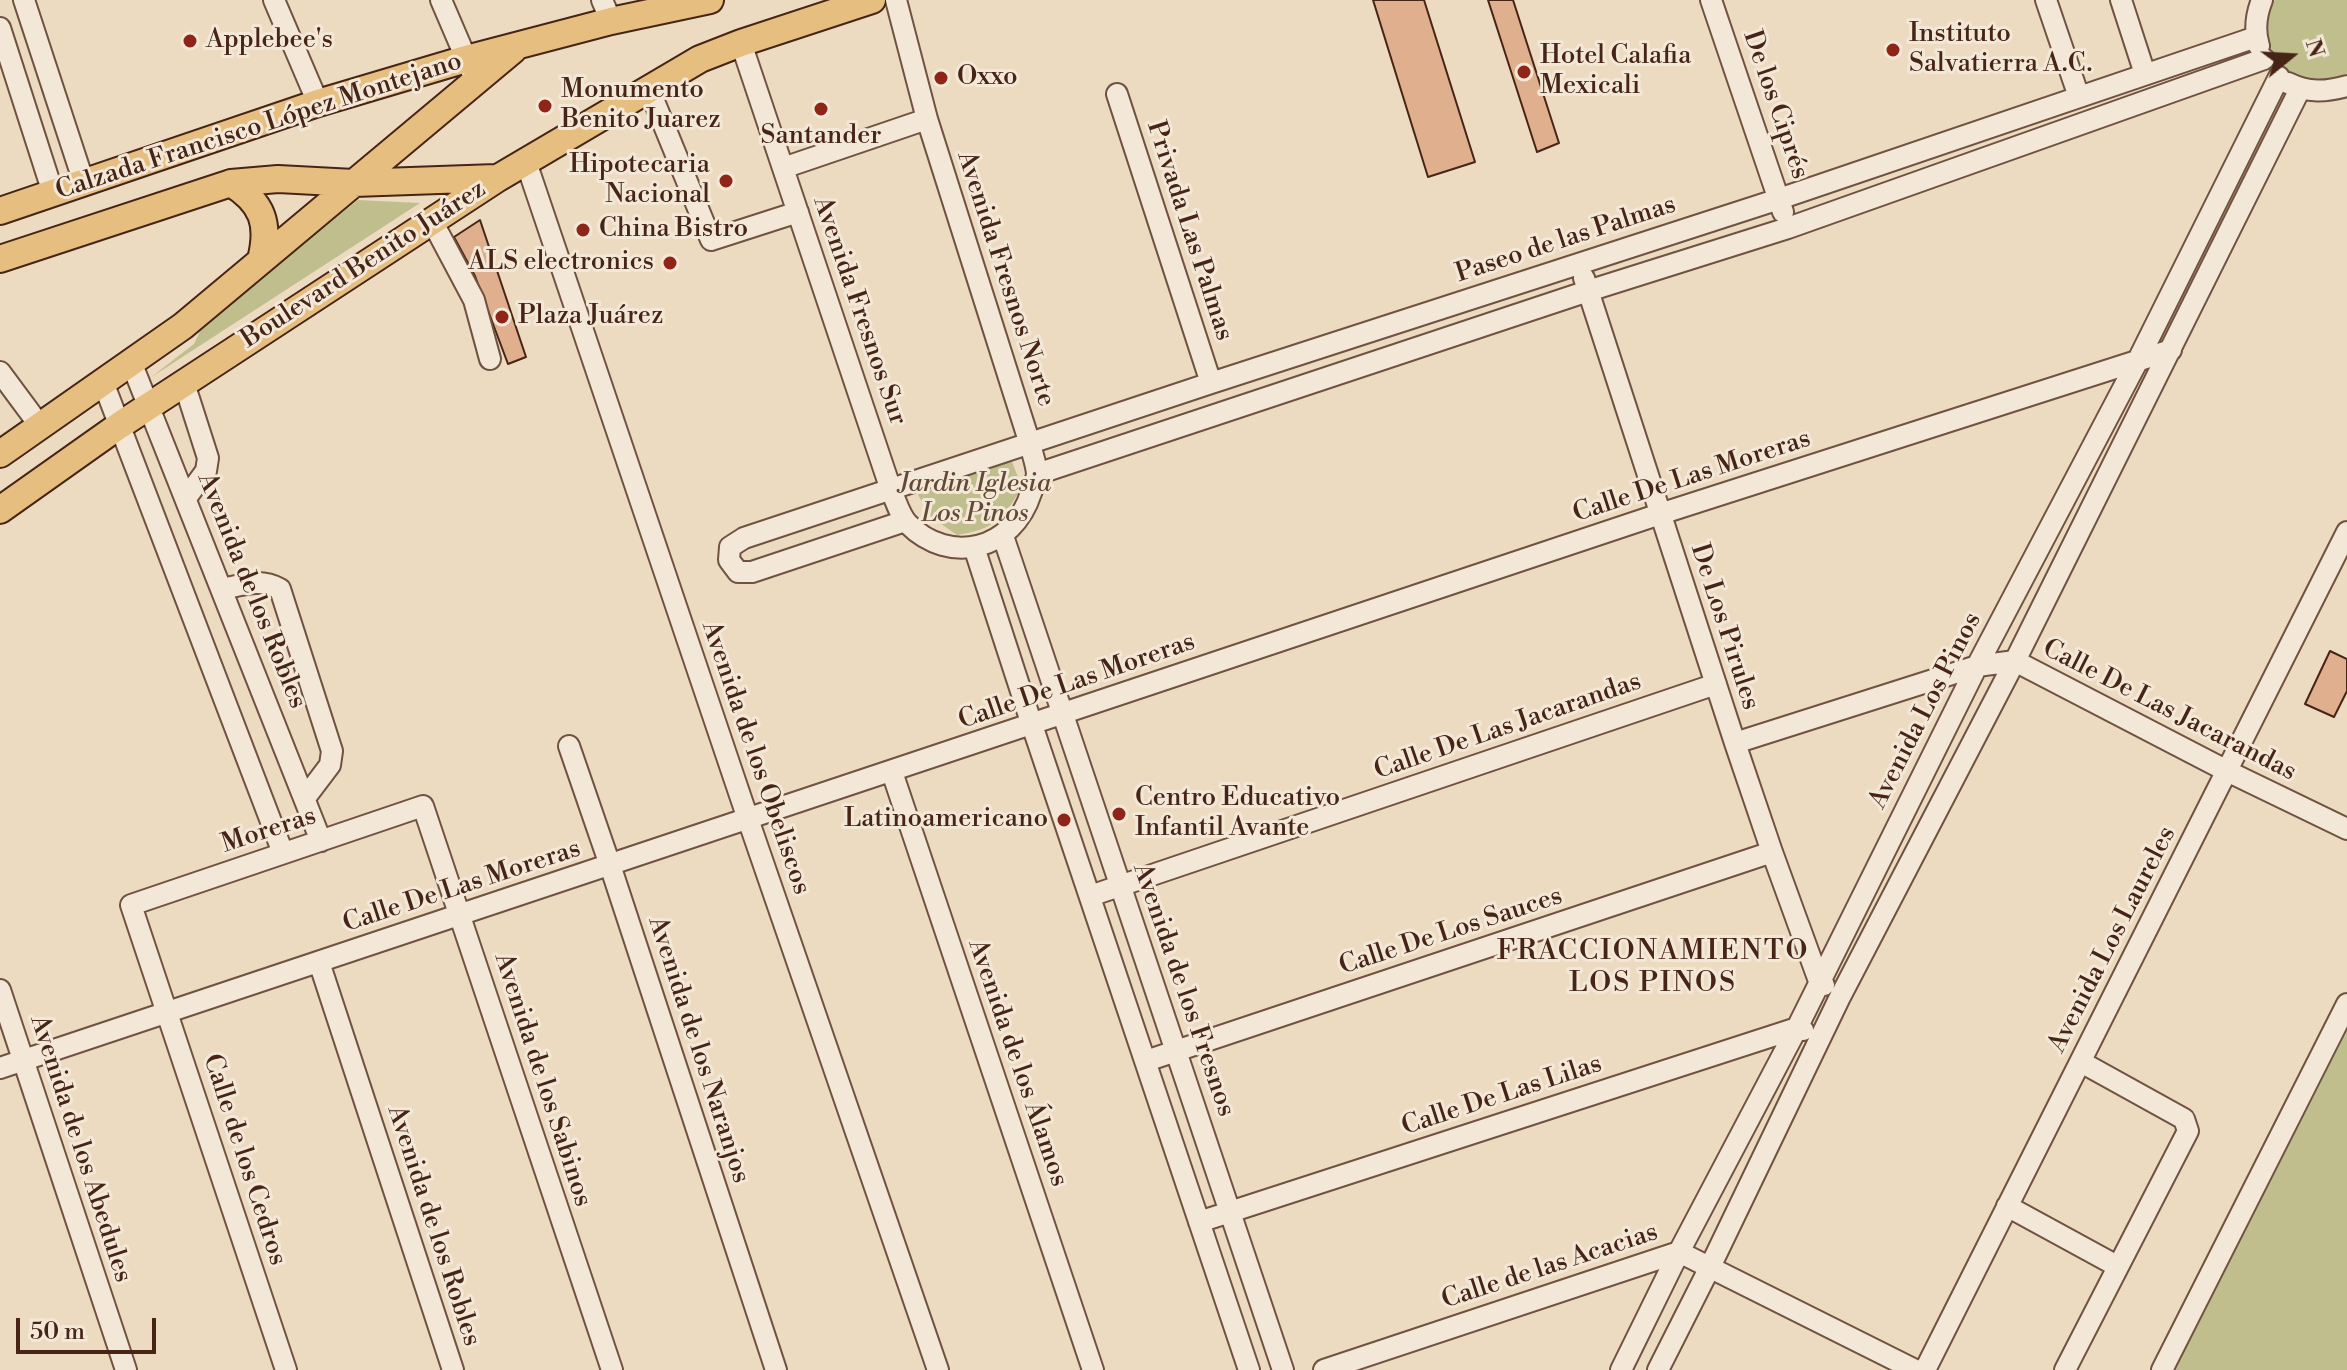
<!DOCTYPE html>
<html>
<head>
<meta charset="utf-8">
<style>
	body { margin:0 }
	#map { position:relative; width:2347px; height:1370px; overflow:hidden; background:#eddbc1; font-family:"Libre Bodoni",serif }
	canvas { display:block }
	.north { position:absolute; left:2251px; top:16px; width:80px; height:80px; -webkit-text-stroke:6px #f3e8d7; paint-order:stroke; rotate:72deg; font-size:22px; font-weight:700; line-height:32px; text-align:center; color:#462416 }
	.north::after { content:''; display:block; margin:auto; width:28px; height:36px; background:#462416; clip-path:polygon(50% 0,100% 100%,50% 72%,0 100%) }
	.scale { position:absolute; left:16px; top:1318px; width:140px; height:36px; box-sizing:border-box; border:4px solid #462416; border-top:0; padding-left:10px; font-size:24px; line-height:28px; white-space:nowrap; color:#462416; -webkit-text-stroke:6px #f3e8d7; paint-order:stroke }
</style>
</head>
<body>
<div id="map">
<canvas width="2347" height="1370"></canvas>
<div class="north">N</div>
<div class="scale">50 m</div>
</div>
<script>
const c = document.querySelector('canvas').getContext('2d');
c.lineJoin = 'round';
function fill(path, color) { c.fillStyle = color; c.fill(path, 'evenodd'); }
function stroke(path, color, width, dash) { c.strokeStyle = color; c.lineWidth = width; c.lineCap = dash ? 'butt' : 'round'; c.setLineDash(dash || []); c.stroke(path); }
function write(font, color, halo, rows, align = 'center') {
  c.font = font + ' "Libre Bodoni",serif'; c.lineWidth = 6; c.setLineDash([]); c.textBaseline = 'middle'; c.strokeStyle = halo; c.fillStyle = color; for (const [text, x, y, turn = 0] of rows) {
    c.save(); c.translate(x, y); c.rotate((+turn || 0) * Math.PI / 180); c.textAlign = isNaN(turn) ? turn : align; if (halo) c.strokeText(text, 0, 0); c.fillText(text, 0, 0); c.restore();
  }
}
const green = new Path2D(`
	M2275,0h72v73l-16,13c-63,-12 -62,-7 -68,-73z
	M358,200l62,3 -270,175 44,-34 9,-19z
	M1012,462l10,25c-19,32 -27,42 -65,48l-26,-18 -13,-22 6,-11 63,-20z
	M2347,1004v366h-185z`);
const building = new Path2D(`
	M1373,0h51l51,162 -47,15z
	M1488,0h25l46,143 -22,9z
	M480,220l46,137 -18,7 -33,-88 -21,-39z
	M2330,651l17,8v32l-13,26 -29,-13z`);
const minor = new Path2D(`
	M24,0l60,183
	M274,0l44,103
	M441,0l30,70
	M602,0l9,21
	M1711,0l72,212
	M2046,0l33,97
	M2121,0l24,74
	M0,28l53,165
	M741,43l150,447c5,11 9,26 17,34 42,42 105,26 123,-31 2,-6 5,-13 6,-18 0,-9 -5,-22 -7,-31l-103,-325 -31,-119
	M2259,46c-5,-16 -3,-31 3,-46
	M2288,83c20,10 38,9 59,3
	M649,89l62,151 87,-28
	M1117,94l94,289
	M526,162l222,657 190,551
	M783,168l144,-49
	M432,221l42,79 16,59
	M1584,278l151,465 37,109 47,129 5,4
	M131,362l190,479
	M0,372l40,54
	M103,382l180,471
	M184,383l24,75 -2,13 -20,27
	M1037,474l551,-183 200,-63 476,-169
	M905,521l-153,51h-14l-9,-12 1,-13 14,-9 467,-155 568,-184 477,-162
	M1003,536l280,834
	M974,547l58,178 217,645
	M222,589c21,-4 38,-11 58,0l52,162 -2,14 -25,33
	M1735,743l242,-77 38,-5 212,110 120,58
	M569,746l41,119 166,505
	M892,772l201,598
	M1090,896l626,-212
	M319,962l134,408
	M0,990l126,380
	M1146,1061l626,-209
	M0,1068l1660,-554 511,-164
	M2007,1206l110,60
	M1199,1222l598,-194 6,2
	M286,1370l-155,-465 292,-99 189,564
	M1324,1370l355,-118 236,118
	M1621,1370l58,-118 118,-224 180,-362 160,-304 142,-285
	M1658,1370l52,-103 129,-268 176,-338 285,-572
	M1925,1370l422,-838
	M2065,1370l123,-239 -4,-12 -103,-57
	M2162,1370l185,-366`);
const major = new Path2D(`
	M231,183c32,20 39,41 30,77
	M0,211l318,-108 148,-44 145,-38 99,-21
	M0,259l231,-76 47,-4 76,4 142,-5
	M0,454l183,-128 330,-276
	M0,510l120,-85 378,-247 202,-119 41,-16 131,-43`);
const markers = [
	[190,41,8,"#8f2418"],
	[1893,50,8,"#8f2418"],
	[1524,72,8,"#8f2418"],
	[941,78,8,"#8f2418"],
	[545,106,8,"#8f2418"],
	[821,109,8,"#8f2418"],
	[726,181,8,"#8f2418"],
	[583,230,8,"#8f2418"],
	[670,263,8,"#8f2418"],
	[502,317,8,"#8f2418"],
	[1119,814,8,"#8f2418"],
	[1064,820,8,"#8f2418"]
];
const poiNames = [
	["Instituto",1909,35],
	["Salvatierra A.C.",1909,65],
	["Applebee's",206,41],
	["Hotel Calafia",1540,57],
	["Mexicali",1540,87],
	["Oxxo",957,78],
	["Monumento",561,91],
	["Benito Juarez",561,121],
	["Santander",821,137,"center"],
	["Hipotecaria",710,166,"right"],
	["Nacional",710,196,"right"],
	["China Bistro",599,230],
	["ALS electronics",654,263,"right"],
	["Plaza Juárez",518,317],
	["Centro Educativo",1135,799],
	["Infantil Avante",1135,829],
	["Latinoamericano",1048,820,"right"]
];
const streetNames = [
	["De los Ciprés",1775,105,71],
	["Calzada Francisco López Montejano",259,127,-18],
	["Privada Las Palmas",1189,231,72],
	["Paseo de las Palmas",1566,240,-18],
	["Boulevard Benito Juárez",364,265,-33],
	["Avenida Fresnos Norte",1005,279,72],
	["Avenida Fresnos Sur",859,311,71],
	["Calle De Las Moreras",1692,477,-18],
	["Avenida de los Robles",251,591,68],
	["De Los Pirules",1724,627,72],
	["Calle De Las Moreras",1077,682,-19],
	["Avenida Los Pinos",1926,711,-63],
	["Calle De Las Jacarandas",2169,711,27],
	["Calle De Las Jacarandas",1508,727,-19],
	["Avenida de los Obeliscos",755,758,71],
	["Moreras",269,831,-18],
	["Calle De Las Moreras",462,887,-18],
	["Calle De Los Sauces",1451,932,-18],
	["Avenida Los Laureles",2113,940,-63],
	["Avenida de los Fresnos",1183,990,71],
	["Avenida de los Naranjos",698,1050,72],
	["Avenida de los Álamos",1017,1063,71],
	["Avenida de los Sabinos",542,1080,72],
	["Calle De Las Lilas",1502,1096,-18],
	["Avenida de los Abedules",80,1149,72],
	["Calle de los Cedros",244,1160,72],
	["Avenida de los Robles",433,1226,72],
	["Calle de las Acacias",1550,1267,-18]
];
const parkNames = [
	["Jardin Iglesia",975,485],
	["Los Pinos",975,515]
];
const neighbourhoodNames = [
	["FRACCIONAMIENTO",1653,952],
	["LOS PINOS",1653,984]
];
fill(green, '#c0be8d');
fill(building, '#e0af8d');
stroke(building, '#462416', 2);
stroke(minor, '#705241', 24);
stroke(major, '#462416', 30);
stroke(minor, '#f3e8d7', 20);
stroke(major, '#e6be80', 26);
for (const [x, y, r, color] of markers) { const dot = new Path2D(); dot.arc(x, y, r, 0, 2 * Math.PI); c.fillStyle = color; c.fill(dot); stroke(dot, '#f3e8d7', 3); }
write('26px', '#462416', '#f3e8d7', poiNames, 'left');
write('26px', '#462416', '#f3e8d7', streetNames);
write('italic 26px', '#644a34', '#f3e8d7', parkNames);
c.letterSpacing = '2px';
write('28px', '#462416', '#f3e8d7', neighbourhoodNames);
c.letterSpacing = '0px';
</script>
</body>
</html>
